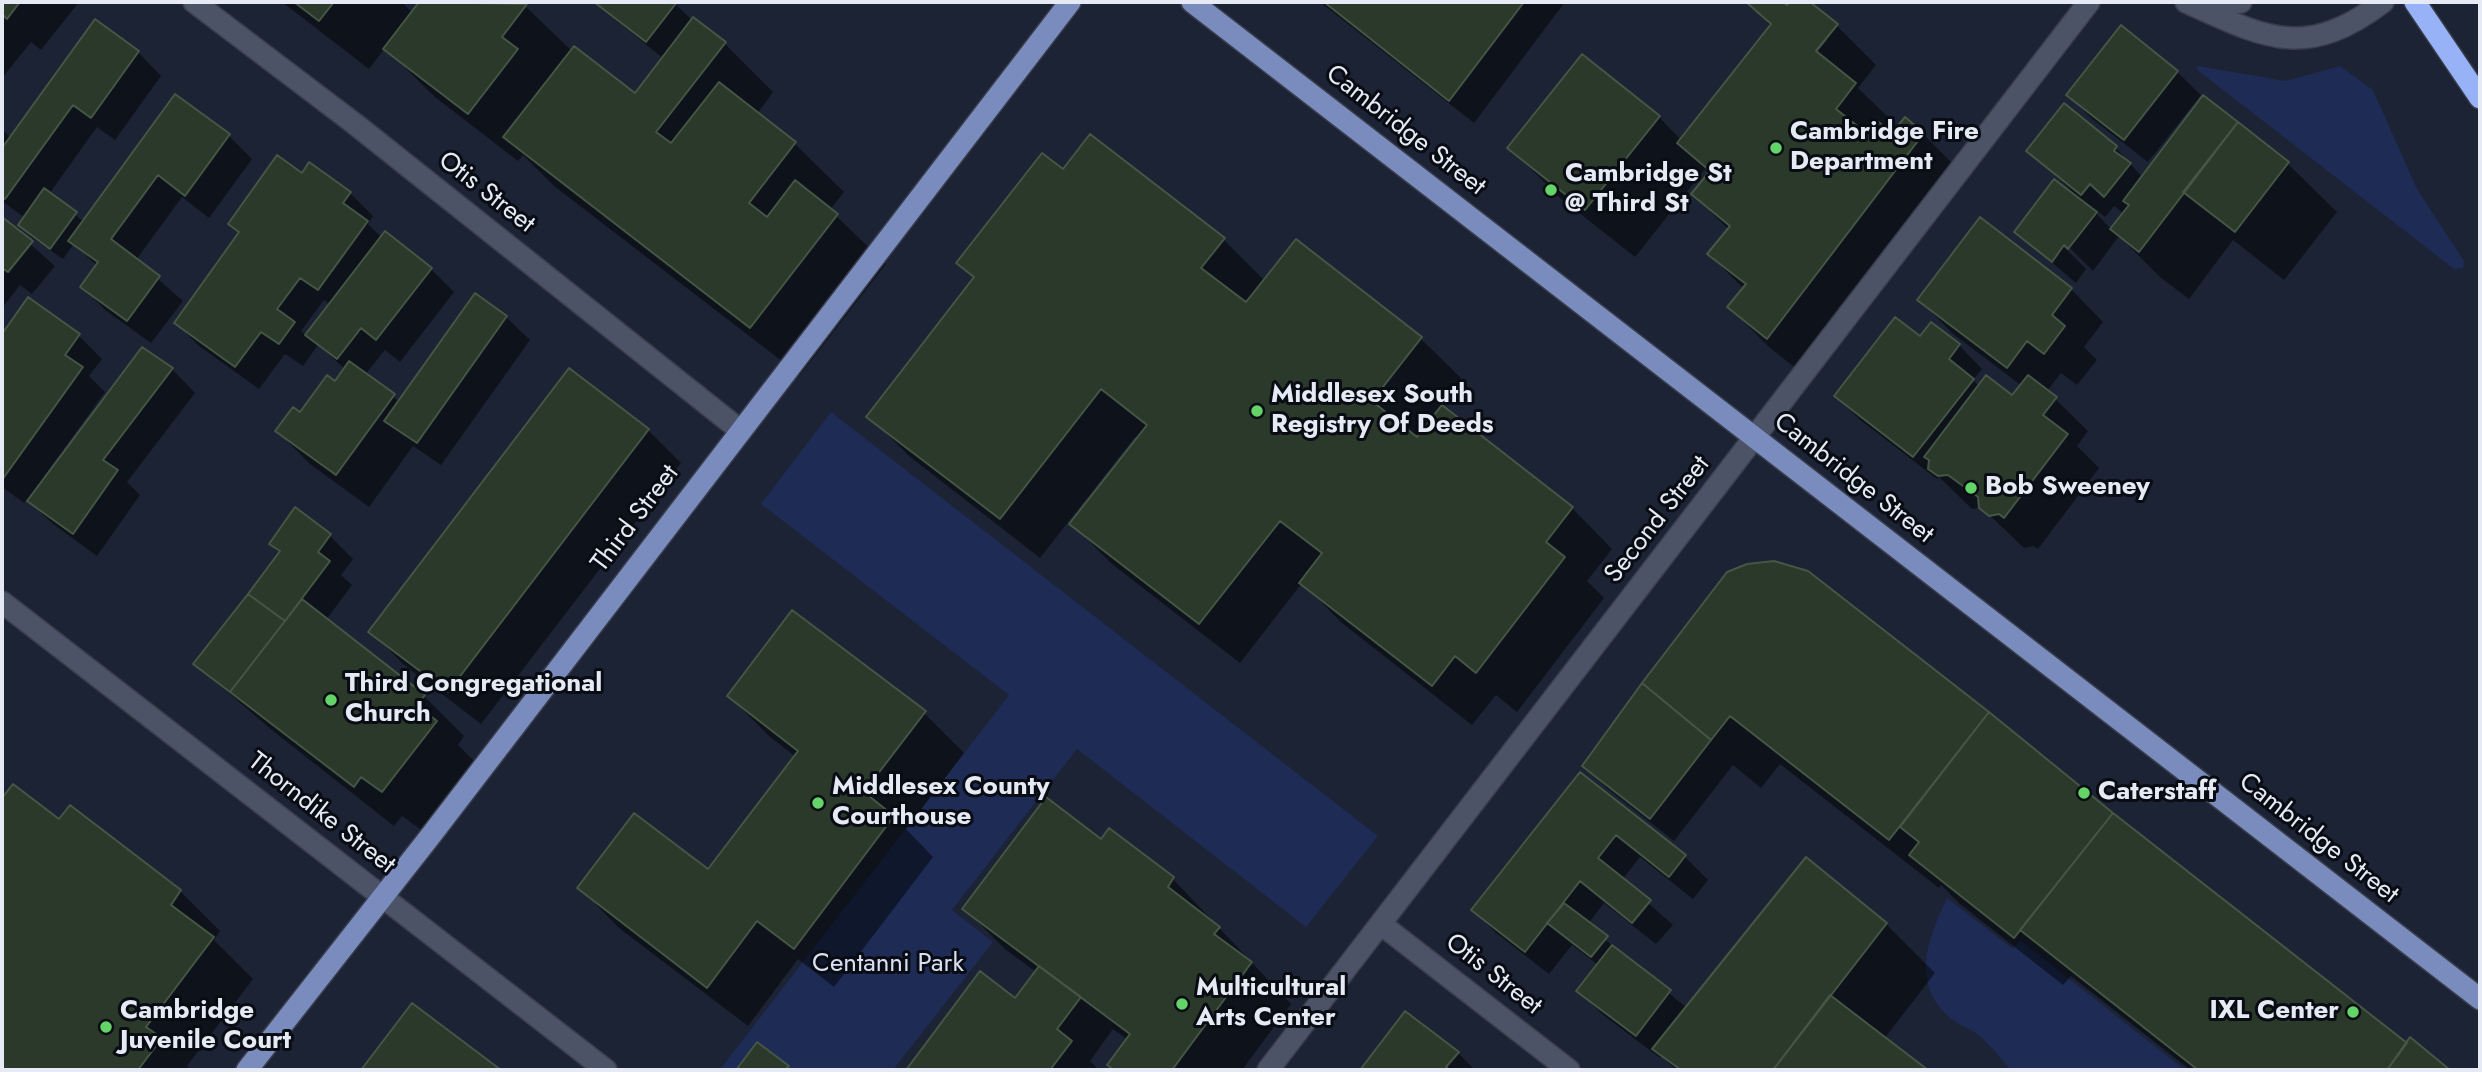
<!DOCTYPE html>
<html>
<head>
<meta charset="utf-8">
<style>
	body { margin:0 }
	#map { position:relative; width:2482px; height:1072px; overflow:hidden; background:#1c2334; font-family:Jost,sans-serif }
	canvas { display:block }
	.frame { position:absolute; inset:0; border:4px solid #e5eaf5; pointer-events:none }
</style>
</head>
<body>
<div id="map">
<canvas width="2482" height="1072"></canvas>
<div class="frame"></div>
</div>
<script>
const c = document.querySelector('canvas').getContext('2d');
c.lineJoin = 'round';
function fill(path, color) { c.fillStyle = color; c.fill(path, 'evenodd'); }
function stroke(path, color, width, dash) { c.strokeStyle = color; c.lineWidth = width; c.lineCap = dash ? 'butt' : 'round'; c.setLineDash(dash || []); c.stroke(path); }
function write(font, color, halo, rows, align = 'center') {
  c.font = font + ' Jost,sans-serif'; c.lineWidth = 6; c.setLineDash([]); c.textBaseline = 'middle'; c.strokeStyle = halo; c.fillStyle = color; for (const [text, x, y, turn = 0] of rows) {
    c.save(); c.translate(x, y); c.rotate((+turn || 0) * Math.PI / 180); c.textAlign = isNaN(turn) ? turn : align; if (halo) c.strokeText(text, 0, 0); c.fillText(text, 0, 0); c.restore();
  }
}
const green = new Path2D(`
	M2198,66l87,15 55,-15 33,24 44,99 47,72 -1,7 -9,1 -258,-200z
	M831,412l547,424 -72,91 -229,-178 -125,161 41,32 -100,128 -172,-2 288,-373 -248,-191z
	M1947,898l66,51 7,-9 165,130h-174c-11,-12 -21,-26 -34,-36 -9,-6 -20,-10 -28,-17 -39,-35 -21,-79 -2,-119z`);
const shadow = new Path2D(`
	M2,2h77l-38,48 -10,-8 -29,36z
	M282,2h120l11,11 9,-11h99l51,49 63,45 29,-37 -71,-57h80l20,19 31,22 49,49 -16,22 38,30 49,48 -14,18 56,54 -86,111 -246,-189 -31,-31 -5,6 -83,-64 -50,-49 -16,21z
	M1320,2h245l-91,121z
	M1748,2h33l7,5 4,-5h15l29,23 40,40 -18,23 37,36 -6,9 3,2 31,-1 40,40 -155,204 -39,-31 -40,-40 15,-18 -35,-35 20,-24 -36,-36 17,-20 -5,-5 -70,88 -76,-60 -49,-49 73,-91 76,60 22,23 90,-113zM1822,40h5l-15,19 -3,-2z
	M2121,28l56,44 24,23 -53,67 -57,-44 -23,-23z
	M138,52l23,24 -46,64 -18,-13 -48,67 35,28 91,-125 54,39 23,23 -43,59 -27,-21 -46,63 47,41 -32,42 -46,-33 -23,-24 15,-20 -23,-22 -11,15 -32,-22 -11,-12 5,-7 -23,-17v-72l9,9z
	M2204,98l84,66 49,48 -53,68 -51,-40 -44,59 -28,-21 -42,-42 -26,35 -29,-29 -3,2 25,25 -10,14 -60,-51 54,-43 -42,-38 36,-45 52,42 27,30zM2114,206l10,8 -12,16 -20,-21 2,-1 11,9z
	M1063,171l160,68 42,42 155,57 41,40 -46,59 2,2 25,-31 130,100 40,41 -25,32 17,17 -87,114 -21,-17 -24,30 -130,-102 -40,-40 -62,80 -128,-99 -40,-40 66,-85 -3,-2 -95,121 -131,-102 -40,-40 106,-137 -17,-16z
	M302,175l48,18 23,23 -5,8 14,14 49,31 23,23 -54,70 -15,-12 -20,25 35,27 76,-107 30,22 24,23 -89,125 -28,-19 -44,61 -59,-43 -33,-33 59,-48 9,-14 -27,-24 -15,21 -18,-12 -26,35 -60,-43 -23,-23 64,-89 -10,-10zM324,300l7,5 -24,31 -6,-5z
	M2,219l53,47 -23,28 -12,-9 -18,23z
	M2071,289l32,33 -19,25 13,13 -20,25 -16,-12 -14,18 41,40 -11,15 22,22 -61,81 -5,-3 -9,2 -43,-41 -9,2 -33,-32 -2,2 -78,-60 -23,-23 84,-57 39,6 23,24 -9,11 6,6 34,12 9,-12 -70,-53 -32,-33z
	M29,299l49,36 24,24 -13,17 16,16 -57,79 3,2 121,-104 23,24 -68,89 13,13 -43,61 -44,-32 -26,-25 -3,4 -22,-16v-150z
	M648,430l33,33 -200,261 -78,-60 -32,-33z
	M295,510l35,26 23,23 -12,16 11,10 -26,35 98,76 40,40 -6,9 18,18 -53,68 -21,-15 -8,10 -121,-95 -78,-67 85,-111 -9,-9z
	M1807,572l600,473 4,-5 36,30h-257l-119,-94 -8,9 -103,-81 -19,-19 -2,3 -159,-124 -19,24 -28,-23 -59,76 -66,-52 -24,-23z
	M729,696l195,17 40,40 -58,76 27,28 -99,130 -36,-28 -50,67 -129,-98 -40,-41 129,-15 88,-115 -27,-21z
	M1581,774l104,83 23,23 -15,19 -53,-42 -18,23 51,45 -17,19 -52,-41 -16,21 38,34 61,50 119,-149 80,65 49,49 -51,66 41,31h-249l-15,-14 -1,2 -58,-44 -23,-23 19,-26 -26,-20 -23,29 -53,-41 -23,-23z
	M13,786l46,36 11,-15 110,84 40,40 -6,9 39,39 -66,87 4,4h-189v-269z
	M1110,831l63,48 118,125 -49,66h-127l-5,-5 18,-25 -15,-11 -23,32 9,9h-191l72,-96 36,26 20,-28 -31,-23 -40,-40 137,-67z
	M413,1006l85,64h-135z
	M1406,1013l52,40 17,17h-113z`);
const building = new Path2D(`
	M2,2h18l-13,17 -5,-5z
	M294,2h40l-15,19z
	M419,2l108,2 -25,33 16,12 -50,65 -85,-65z
	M594,2h83l-31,40z
	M1324,2h200l-75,99z
	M1746,2h37l4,3 3,-3h20l28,22 -22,27 40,32 -20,26 29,23 10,-13 17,14 13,-16 19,16 -157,206 -40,-32 19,-23 -39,-30 23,-28 -39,-32 19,-23 -33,-28 94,-119z
	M693,17l33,25 -70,90 15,11 48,-61 77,60 -47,61 18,14 28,-37 43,34 -88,114 -247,-191 71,-91 61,47z
	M95,19l44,32 -48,67 -18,-13 -68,94 -3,-2v-49z
	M2121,25l57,46 -54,69 -58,-45z
	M1582,54l78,62 -75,94 -78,-62z
	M175,94l55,40 -45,62 -27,-21 -47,64 49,37 -33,45 -47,-34 18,-25 -30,-21z
	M2203,95l35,27 -99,130 -29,-23 19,-24 -6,-4z
	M2064,103l53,43 -3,5 17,12 -27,34 -14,-13 -9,11 -55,-44z
	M2238,122l51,40 -54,70 -52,-40z
	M1090,134l135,104 -24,30 45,34 50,-63 126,98 -50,64 45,36 25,-32 131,102 -27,35 19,15 -89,116 -21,-17 -23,30 -133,-103 23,-30 -42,-32 -81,103 -130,-100 78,-99 -46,-36 -101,130 -134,-102 108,-140 -18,-14 86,-110 21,16z
	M277,155l25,18 7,-11 42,30 -8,11 25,18 -50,69 -18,-12 -23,31 18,13 -16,22 -18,-12 -26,35 -61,-44 65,-91 -11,-8z
	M2054,179l43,33 -29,37 -4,-4 -12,17 -38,-30z
	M44,188l33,24 -27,37 -32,-24z
	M2,217l31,24 -25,31 -6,-4z
	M1980,217l92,71 -20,27 13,11 -21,28 -17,-13 -20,27 -90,-68z
	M385,231l47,37 -56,72 -15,-12 -24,31 -32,-24z
	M475,293l32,23 -90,127 -33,-22z
	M28,297l52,37 -15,21 18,12 -81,113v-146z
	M1895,317l25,19 11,-14 29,22 -11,15 25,20 -61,78 -79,-61z
	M142,347l31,21 -70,92 15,10 -45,64 -46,-33z
	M349,361l46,33 -59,81 -61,-44 18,-24 7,5 27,-37 8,6z
	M569,368l80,61 -201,263 -80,-60z
	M1986,375l26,20 16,-20 29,22 -14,18 25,19 -64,84 -5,-4 -10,2 -10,-8 -1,-11 -30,-22 -10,1 -10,-7 1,-9 -5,-3z
	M295,507l36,27 -13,18 12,9 -45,60 -37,-27 32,-43 -11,-7z
	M1774,561l34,10 181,141 -100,128 -159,-124 -19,24 -69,-57 85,-111 20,-8z
	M248,594l37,27 -55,71 -37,-28z
	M302,599l123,96 -8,11 20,15 -55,71 -21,-15 -7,10 -124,-95z
	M792,610l134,101 -62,81 30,24 -100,133 -37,-28 -50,67 -130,-100 57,-75 74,56 90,-118 -71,-55z
	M1642,683l69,57 -61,79 -68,-53z
	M1989,712l124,101 -99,125 -105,-83 10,-13 -19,-15z
	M1580,772l106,83 -17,22 -53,-42 -18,23 53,42 -19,23 -52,-42 -55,71 -54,-42z
	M13,784l46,35 11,-14 111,85 -10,15 43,32 -68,90 16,11 -24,32h-136v-272z
	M1046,797l55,42 8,-11 65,49 -6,10 52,40 -6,7 38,28 -80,108h-58l-7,-5 23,-31 -168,-125z
	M2113,813l294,230 -20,27h-189l-178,-140z
	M1806,857l81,66 -114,147h-92l-29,-21z
	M1564,903l44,33 -17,21 -44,-34z
	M1612,945l59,45 -35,46 -60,-45z
	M1039,966l42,31 -24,32 15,12 -22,29h-144l74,-99 35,27z
	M1830,995l98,75h-155z
	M412,1003l89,67h-140z
	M1405,1011l54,41 -13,15 4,3h-90z
	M2410,1037l40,33h-63z
	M757,1042l32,24 -4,4h-49z`);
const minor = new Path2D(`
	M194,2l161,122 386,307
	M2186,2c81,37 120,58 197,0
	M2201,6l40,-4
	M2,602l604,468
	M1382,925l187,145
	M1268,1070l821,-1068`);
const major = new Path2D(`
	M1192,2l1288,997
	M247,1070l185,-236 638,-832`);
const highway = new Path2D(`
	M2415,2l65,96`);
const markers = [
	[1776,148,7,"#64d468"],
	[1551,190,7,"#64d468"],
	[1257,411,7,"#64d468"],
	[1971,488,7,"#64d468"],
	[331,700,7,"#64d468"],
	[2084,793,7,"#64d468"],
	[818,803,7,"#64d468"],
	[1182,1004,7,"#64d468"],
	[2353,1012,7,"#64d468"],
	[106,1027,7,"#64d468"]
];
const streetNames = [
	["Cambridge Street",1405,131,38],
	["Otis Street",486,193,38],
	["Cambridge Street",1853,479,38],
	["Third Street",636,519,-53],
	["Second Street",1658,520,-52],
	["Thorndike Street",321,814,38],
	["Cambridge Street",2318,839,38],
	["Otis Street",1493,975,38]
];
const poiNames = [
	["Cambridge Fire",1790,133],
	["Department",1790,163],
	["Cambridge St",1565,175],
	["@ Third St",1565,205],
	["Middlesex South",1271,396],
	["Registry Of Deeds",1271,426],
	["Bob Sweeney",1985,488],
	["Third Congregational",345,685],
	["Church",345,715],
	["Middlesex County",832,788],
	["Courthouse",832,818],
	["Caterstaff",2098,793],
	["Multicultural",1196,989],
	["Arts Center",1196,1019],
	["Cambridge",120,1012],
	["Juvenile Court",120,1042],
	["IXL Center",2339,1012,"right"]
];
const parkNames = [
	["Centanni Park",888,965]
];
fill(green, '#1d2b55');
fill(shadow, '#0007');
fill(building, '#2a392a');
stroke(building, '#465645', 2);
stroke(minor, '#383d4b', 24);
stroke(major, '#383d4b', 24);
stroke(highway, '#383d4b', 24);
stroke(minor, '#4c5367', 21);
stroke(major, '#7a8cbe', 21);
stroke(highway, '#98b2f8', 21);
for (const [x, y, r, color] of markers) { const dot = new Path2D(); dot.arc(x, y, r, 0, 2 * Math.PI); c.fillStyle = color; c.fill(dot); stroke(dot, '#0a0c14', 2.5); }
write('26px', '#e5eaf5', '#0a0c14', streetNames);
write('bold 26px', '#e5eaf5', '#0a0c14', poiNames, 'left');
write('26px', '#d9e0f3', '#0a0c14', parkNames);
</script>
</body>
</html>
